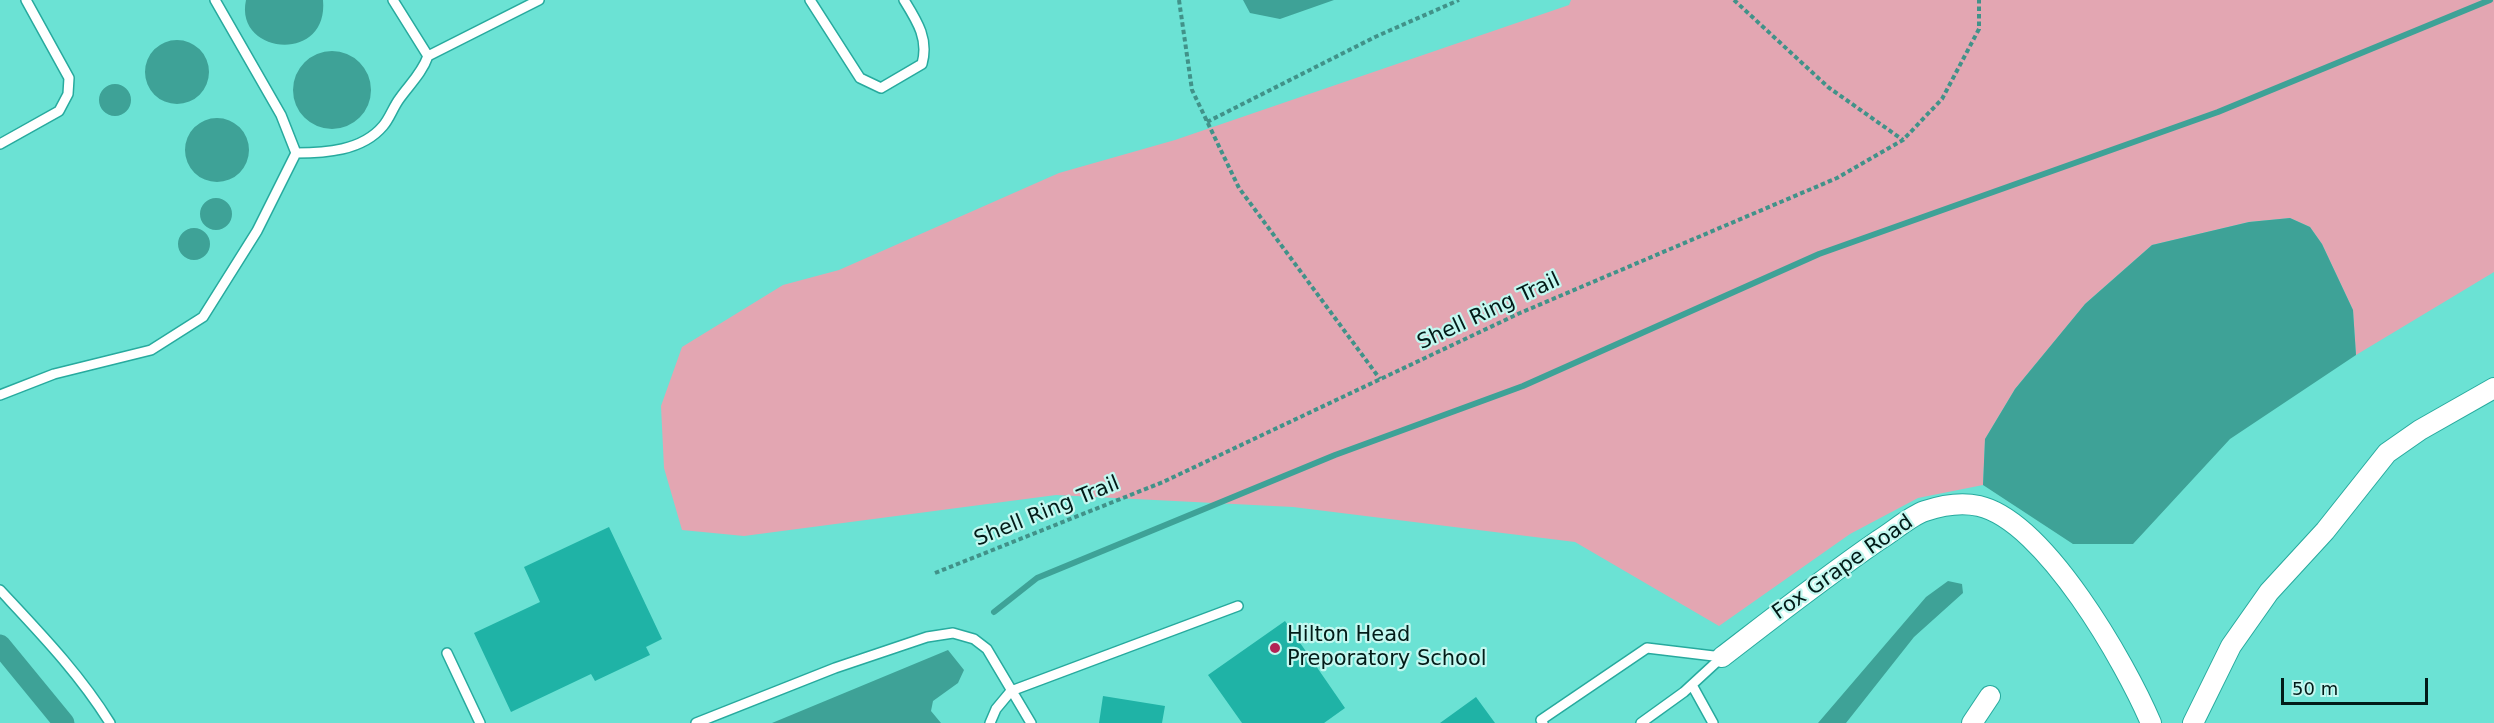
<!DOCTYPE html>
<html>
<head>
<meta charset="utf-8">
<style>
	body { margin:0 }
	#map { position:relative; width:2494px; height:723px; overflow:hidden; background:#6be2d4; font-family:"DejaVu Sans",sans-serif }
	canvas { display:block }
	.scale { position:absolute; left:2281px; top:678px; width:147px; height:27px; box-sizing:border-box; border:3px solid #021b18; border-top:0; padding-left:8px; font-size:18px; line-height:21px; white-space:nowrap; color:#021b18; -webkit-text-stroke:4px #c3f8f0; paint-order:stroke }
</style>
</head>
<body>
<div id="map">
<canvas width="2494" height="723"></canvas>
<div class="scale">50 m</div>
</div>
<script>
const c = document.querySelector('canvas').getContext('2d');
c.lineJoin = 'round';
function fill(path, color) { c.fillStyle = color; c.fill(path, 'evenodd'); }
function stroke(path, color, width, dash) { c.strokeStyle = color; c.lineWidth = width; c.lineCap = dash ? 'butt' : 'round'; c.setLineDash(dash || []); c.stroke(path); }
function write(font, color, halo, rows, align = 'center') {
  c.font = font + ' "DejaVu Sans",sans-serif'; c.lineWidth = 4.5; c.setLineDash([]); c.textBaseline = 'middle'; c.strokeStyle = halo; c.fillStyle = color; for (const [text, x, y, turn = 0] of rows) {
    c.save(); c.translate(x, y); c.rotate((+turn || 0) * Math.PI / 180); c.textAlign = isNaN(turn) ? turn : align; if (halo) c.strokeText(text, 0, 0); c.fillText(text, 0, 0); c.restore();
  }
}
const green = new Path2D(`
	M1571,0h923v272l-138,83 -3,-45 -31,-66 -12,-17 -20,-9 -41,4 -97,23 -66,58 -71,86 -30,50 -2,46 -65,13 -68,36 -131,92 -144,-84 -282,-35 -237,-12 -312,41 -62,-6 -18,-62 -3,-62 21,-59 101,-62 56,-15 220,-97 116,-33 394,-135z`);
const water = new Path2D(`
	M246,0h77c6,64 -89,55 -77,0z
	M1243,0h91l-54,19 -30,-6z
	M145 72a32 32 0 1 1 64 0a32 32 0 1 1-64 0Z
	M293 90a39 39 0 1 1 78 0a39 39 0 1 1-78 0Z
	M99 100a16 16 0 1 1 32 0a16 16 0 1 1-32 0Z
	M185 150a32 32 0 1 1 64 0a32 32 0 1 1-64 0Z
	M200 214a16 16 0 1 1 32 0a16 16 0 1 1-32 0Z
	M2290,218l20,9 12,17 31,66 3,45 -126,84 -97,105h-60l-90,-59 2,-46 30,-50 70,-85 67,-59 97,-23z
	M178 244a16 16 0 1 1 32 0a16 16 0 1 1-32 0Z
	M1948,581l14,3 1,9 -49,44 -68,86h-28l108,-126z
	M948,650l16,20 -6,13 -25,18 -2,10 10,12h-169z`);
const stream = new Path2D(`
	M994,612l43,-34 298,-123 188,-69 296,-132 399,-142 272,-112`);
const canal = new Path2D(`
	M0,645l64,78`);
const building = new Path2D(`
	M609,527l53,112 -16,8 4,8 -55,26 -4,-7 -80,38 -37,-79 66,-31 -16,-35z
	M1285,621l60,87 -21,15h-82l-34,-48z
	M1103,696l62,10 -3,17h-63z
	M1476,697l19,26h-55z`);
const path = new Path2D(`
	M1179,0l13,90 47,98 141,191
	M1734,0l94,87 75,53
	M1207,122l168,-85 84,-37
	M935,573l228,-91 357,-169 317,-135 66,-38 39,-41 37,-70v-29`);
const lane = new Path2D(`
	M810,0l50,78 21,10 41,-24c7,-25 -5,-43 -18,-64
	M428,56l111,-56
	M0,144l59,-33 9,-17 1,-16 -43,-78
	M296,153c29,0 66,-2 87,-27 7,-8 10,-19 17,-28 10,-14 22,-25 28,-42l-35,-56
	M0,395l54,-21 97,-24 52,-33 54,-86 39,-78 -15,-38 -66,-115
	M0,590c40,43 79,83 110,133
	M447,653l33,70
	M1692,685l21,38
	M696,723l139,-55 92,-31 26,-4 21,6 13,10 44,74
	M990,723l6,-14 15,-18 227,-85
	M1543,723l-2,-3 106,-72 75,9
	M1641,723l43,-31 38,-35`);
const street = new Path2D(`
	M1722,657c52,-40 103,-80 157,-117 15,-9 31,-24 46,-29 18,-6 36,-9 54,-5 66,15 147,158 172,217
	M1972,723l18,-27
	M2193,723l38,-77 38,-54 56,-61 62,-78 33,-23 74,-42`);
const markers = [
	[1275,648,6,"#b12255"]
];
const streetNames = [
	["Shell Ring Trail",1489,312,-25],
	["Shell Ring Trail",1047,512,-22],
	["Fox Grape Road",1843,568,-35]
];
const poiNames = [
	["Hilton Head",1287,636],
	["Preporatory School",1287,660]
];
fill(green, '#e3a6b2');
fill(water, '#3ea297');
stroke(stream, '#3ea297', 6);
stroke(canal, '#3ea297', 21);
fill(building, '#1fb3a6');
stroke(lane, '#27aa9e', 12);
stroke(street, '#27aa9e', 22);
stroke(path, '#419289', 4, [4.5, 3]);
stroke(lane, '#fff', 9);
stroke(street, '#fff', 20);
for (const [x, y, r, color] of markers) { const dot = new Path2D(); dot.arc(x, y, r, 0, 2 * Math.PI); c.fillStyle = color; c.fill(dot); stroke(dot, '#c3f8f0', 2); }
write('21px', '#021b18', '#c3f8f0', streetNames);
write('21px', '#021b18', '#c3f8f0', poiNames, 'left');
</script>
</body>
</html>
